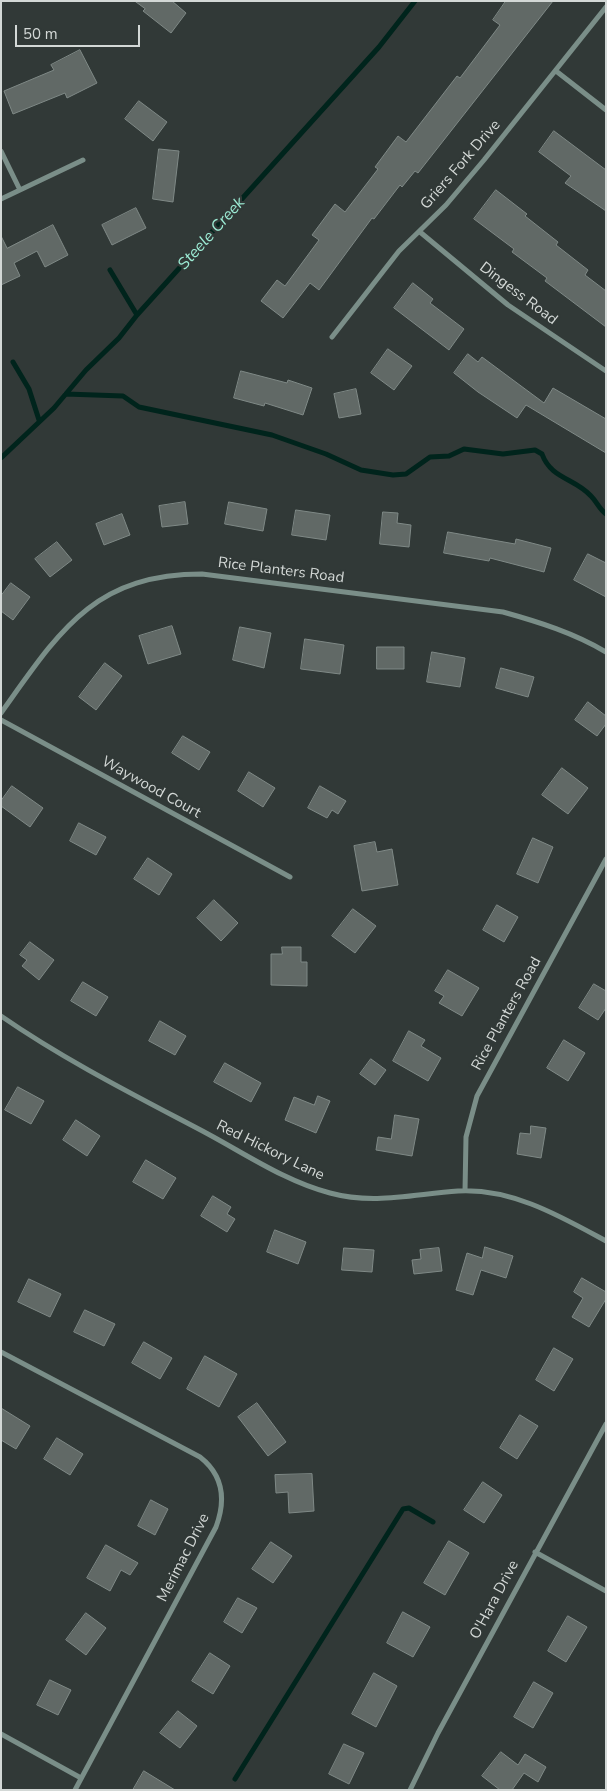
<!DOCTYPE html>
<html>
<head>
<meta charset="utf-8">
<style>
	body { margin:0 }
	#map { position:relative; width:607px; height:1791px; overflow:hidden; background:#313937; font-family:"Nunito Sans",sans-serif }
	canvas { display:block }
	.frame { position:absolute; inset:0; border:2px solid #d3d8d6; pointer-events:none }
	.scale { position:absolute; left:15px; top:25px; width:125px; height:22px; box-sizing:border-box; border:2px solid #d3d8d6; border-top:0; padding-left:6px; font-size:15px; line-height:18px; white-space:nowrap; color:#d3d8d6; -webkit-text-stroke:4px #313937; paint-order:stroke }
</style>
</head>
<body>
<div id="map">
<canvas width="607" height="1791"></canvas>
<div class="frame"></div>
<div class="scale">50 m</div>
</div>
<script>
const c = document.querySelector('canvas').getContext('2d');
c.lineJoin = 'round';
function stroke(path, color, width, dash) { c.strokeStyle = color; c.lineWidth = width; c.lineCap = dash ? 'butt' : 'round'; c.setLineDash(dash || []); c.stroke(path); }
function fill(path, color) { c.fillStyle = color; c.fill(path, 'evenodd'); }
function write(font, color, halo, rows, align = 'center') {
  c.font = font + ' "Nunito Sans",sans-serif'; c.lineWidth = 4.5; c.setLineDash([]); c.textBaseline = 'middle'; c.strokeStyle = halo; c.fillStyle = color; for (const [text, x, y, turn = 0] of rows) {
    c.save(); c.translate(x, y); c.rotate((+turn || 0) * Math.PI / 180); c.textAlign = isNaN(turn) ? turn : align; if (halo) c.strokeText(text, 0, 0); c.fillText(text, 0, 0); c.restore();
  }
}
const stream = new Path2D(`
	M110,270l27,45
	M13,362l16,27 10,31
	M66,394l57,2 16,11 133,28 54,19 35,16 32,5 13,-1 24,-17 19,-1 15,-7 39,5 32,-4 7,4c9,25 33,24 49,42 6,6 8,13 15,18
	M1,458l53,-50 32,-38 33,-32 18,-23 242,-268 36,-46
	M235,1779l168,-270 6,-1 24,14`);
const building = new Path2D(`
	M135,1h37l14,12 -15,20 -28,-22 2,-2z
	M506,1h47l-135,172 -3,-2 -13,16 -2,-2 -26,34 -2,-1 -53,72 -9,-7 -27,35 -22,-17 16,-21 8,6 34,-46 -7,-5 23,-31 10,8 33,-43 -3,-2 23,-31 8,6 51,-66 3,2 40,-53 -7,-5z
	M80,50l17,33 -30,15 -2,-5 -52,21 -9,-23 50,-21 -3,-5z
	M139,101l28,21 -14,19 -28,-22z
	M554,131l52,39v41l-41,-28 6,-7 -32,-24z
	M159,149l20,2 -6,51 -20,-3z
	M496,190l31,24 -2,2 33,26 -2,3 32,25 -3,5 21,16v36l-61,-46 2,-3 -35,-26 2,-3 -40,-30z
	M136,208l10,20 -34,17 -10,-20z
	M53,225l15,30 -23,12 -8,-16 -23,12 6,13 -19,9v-49l6,12z
	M413,283l20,16 -3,4 34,26 -15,21 -55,-42z
	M388,349l24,17 -18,24 -23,-17z
	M468,354l10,8 4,-5 62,46 9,-15 53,31v34l-80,-48 -9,13 -39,-26 -24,-19z
	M241,371l46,12 1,-3 24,8 -9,27 -38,-12 -1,3 -30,-8z
	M356,389l5,25 -22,4 -5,-24z
	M185,502l3,22 -26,3 -3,-21z
	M229,502l38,7 -4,22 -38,-7z
	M296,510l34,5 -4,25 -34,-5z
	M383,512l15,1 -1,10 14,2 -2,22 -29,-3z
	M122,514l8,21 -26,10 -8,-21z
	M448,532l67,12 1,-5 35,9 -7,24 -54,-14 -1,3 -45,-8z
	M57,542l15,18 -22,17 -15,-18z
	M588,554l18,9v34l-32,-17z
	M11,583l19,14 -17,23 -12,-9v-15z
	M172,626l9,28 -33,10 -9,-28z
	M240,627l31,6 -7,35 -31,-8z
	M305,639l39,6 -4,29 -39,-5z
	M377,647h27v22h-27z
	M432,652l33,6 -5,29 -33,-5z
	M105,663l17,13 -26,34 -17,-13z
	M501,668l33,9 -6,20 -32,-9z
	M588,702l18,14v8l-9,12 -22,-16z
	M183,736l27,16 -11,18 -27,-17z
	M562,768l26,20 -20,26 -26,-19z
	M249,772l26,16 -12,19 -25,-16z
	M12,786l31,22 -13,19 -29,-21v-5z
	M320,786l26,15 -8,13 -6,-4 -5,8 -19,-10z
	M79,823l27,14 -10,18 -26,-14z
	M533,838l20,9 -15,36 -21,-9z
	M375,842l2,10 15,-3 6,36 -36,6 -8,-45z
	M148,858l24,16 -13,21 -25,-16z
	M214,900l24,23 -17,18 -24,-23z
	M497,905l21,12 -14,25 -21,-12z
	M353,909l23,17 -21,27 -23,-17z
	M30,942l24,18 -15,20 -17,-14 5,-6 -7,-5z
	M282,947h19v15h6v24l-36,-1v-31h11z
	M448,970l31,18 -17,28 -23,-13 5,-7 -9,-5z
	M83,982l25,15 -12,19 -25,-15z
	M594,984l12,7v17l-8,12 -19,-12z
	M160,1021l26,15 -11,19 -26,-14z
	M409,1031l16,9 -4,6 20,12 -13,23 -35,-20z
	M564,1040l21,13 -17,28 -21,-13z
	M371,1059l15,11 -11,15 -15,-11z
	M225,1063l36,20 -10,19 -37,-20z
	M18,1087l26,14 -13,23 -26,-14z
	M318,1096l12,5 -14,32 -31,-13 9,-23 20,8z
	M395,1115l24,4 -7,37 -36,-6 2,-13 13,2z
	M76,1120l24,16 -13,20 -24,-16z
	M531,1126l15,2 -5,30 -24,-4 3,-21 10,1z
	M146,1160l30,18 -13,21 -30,-17z
	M213,1196l18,11 -4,7 8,5 -8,13 -26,-16z
	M275,1230l31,12 -8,22 -31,-12z
	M485,1247l28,9 -7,22 -25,-8 -8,25 -17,-5 11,-37 15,5z
	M344,1248l30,2 -2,22 -30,-2z
	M439,1248l3,23 -28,3 -2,-14 9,-1 -1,-9z
	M582,1278l24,14v7l-17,28 -17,-10 11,-19 -9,-6z
	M29,1279l32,15 -11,23 -32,-15z
	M85,1310l30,14 -11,22 -30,-14z
	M144,1342l28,16 -12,21 -28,-16z
	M554,1348l19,11 -19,32 -18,-11z
	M205,1356l32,18 -18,33 -32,-18z
	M257,1403l29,39 -18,14 -30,-39z
	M1,1408l29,18 -14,23 -15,-9z
	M520,1415l18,11 -21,33 -17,-11z
	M57,1438l26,16 -13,21 -26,-16z
	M312,1474l2,37 -25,2 -1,-21 -12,1 -1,-18z
	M483,1482l19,13 -18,28 -20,-13z
	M151,1500l17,9 -13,26 -17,-9z
	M449,1541l20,12 -24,42 -21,-12z
	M271,1542l21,14 -19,27 -21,-14z
	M106,1545l32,18 -8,12 -9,-5 -11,21 -23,-13z
	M238,1598l19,10 -15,25 -18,-11z
	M403,1612l27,15 -17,30 -26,-14z
	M86,1613l20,15 -20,27 -20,-15z
	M568,1616l19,11 -21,35 -18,-11z
	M210,1653l20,13 -17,28 -21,-13z
	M374,1673l23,13 -21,41 -24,-13z
	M50,1680l21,10 -13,25 -21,-10z
	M534,1682l19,11 -20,35 -19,-11z
	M178,1711l19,15 -17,22 -20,-15z
	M344,1744l20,9 -15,31 -20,-10z
	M501,1752l17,13 7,-11 21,13 -8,15 -14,-9 -12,17h-12l-18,-14z
	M144,1771l31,19h-42z`);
const street = new Path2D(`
	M556,71l50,39
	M1,151l19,39
	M1,199l82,-39
	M420,232l88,73 98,66
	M332,337l67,-86 47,-46 38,-45 122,-153
	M1,713c58,-81 92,-139 201,-139l301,38c36,10 71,21 103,40
	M1,720l289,157
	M1,1016c65,45 137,81 207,118 39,21 79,48 122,59 44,12 84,1 128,-2 54,-3 102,25 148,50
	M465,1191l1,-54 11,-41 129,-237
	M1,1352l199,105c23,18 26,43 16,70l-141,263
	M535,1552l71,39
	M1,1734l80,44
	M410,1790l28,-57 168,-309`);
const streetNames = [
	["Griers Fork Drive",461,165,-49],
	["Dingess Road",518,294,37],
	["Rice Planters Road",281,571,7],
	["Waywood Court",151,788,29],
	["Rice Planters Road",507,1014,-61],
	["Red Hickory Lane",270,1151,26],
	["Merimac Drive",184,1558,-63],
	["O'Hara Drive",495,1600,-62]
];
const waterNames = [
	["Steele Creek",212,234,-48]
];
stroke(stream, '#00241c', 5);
fill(building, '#616966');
stroke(building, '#7f8986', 1);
stroke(street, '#7a8e88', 5);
write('15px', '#d3d8d6', '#313937', streetNames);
write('italic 16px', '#9dedd6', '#313937', waterNames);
</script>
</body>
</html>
